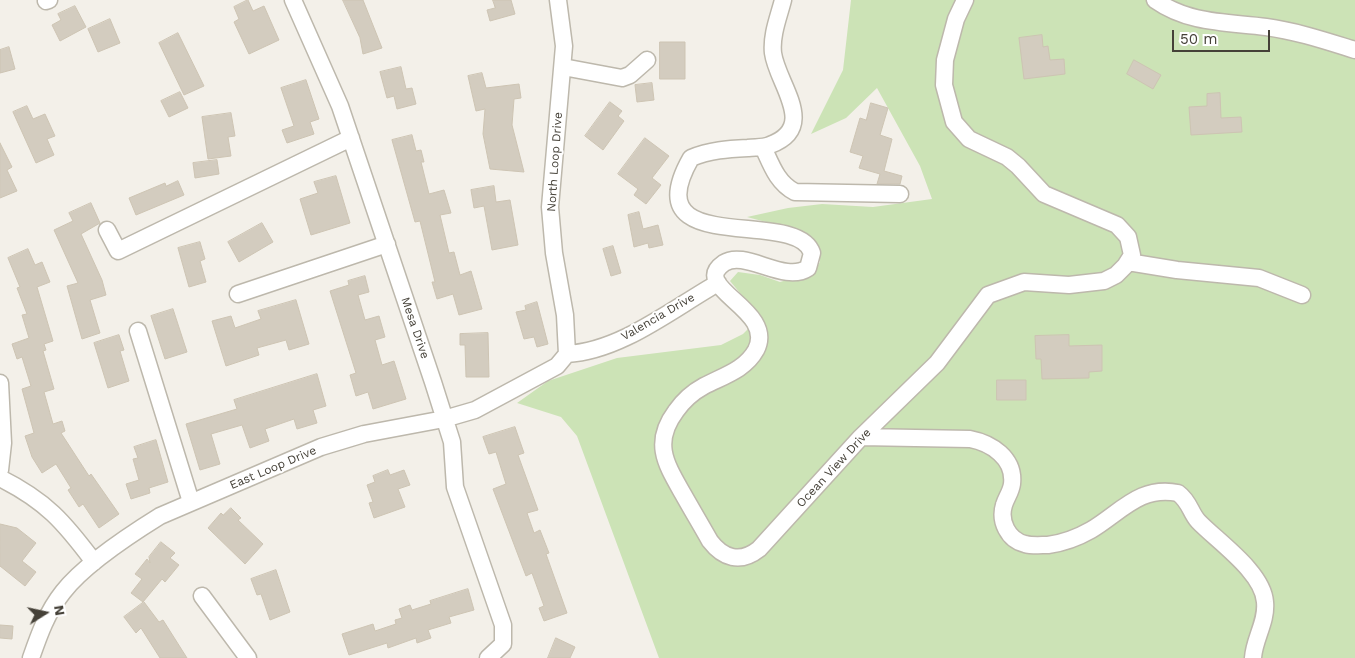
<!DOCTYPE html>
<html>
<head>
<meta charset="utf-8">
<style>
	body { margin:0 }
	#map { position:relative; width:1355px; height:658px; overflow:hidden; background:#f3f0e9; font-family:"Work Sans",sans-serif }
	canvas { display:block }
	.north { position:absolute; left:20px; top:588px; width:50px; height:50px; -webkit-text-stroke:4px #fff; paint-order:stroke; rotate:80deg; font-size:14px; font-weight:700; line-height:20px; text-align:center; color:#454138 }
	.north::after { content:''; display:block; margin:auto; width:18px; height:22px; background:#454138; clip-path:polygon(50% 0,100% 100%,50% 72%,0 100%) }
	.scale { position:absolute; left:1172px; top:30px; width:98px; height:22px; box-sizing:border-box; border:2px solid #454138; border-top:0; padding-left:6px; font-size:15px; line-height:18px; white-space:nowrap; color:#454138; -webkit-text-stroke:4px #fff; paint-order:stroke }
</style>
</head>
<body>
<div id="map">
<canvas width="1355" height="658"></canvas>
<div class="north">N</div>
<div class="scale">50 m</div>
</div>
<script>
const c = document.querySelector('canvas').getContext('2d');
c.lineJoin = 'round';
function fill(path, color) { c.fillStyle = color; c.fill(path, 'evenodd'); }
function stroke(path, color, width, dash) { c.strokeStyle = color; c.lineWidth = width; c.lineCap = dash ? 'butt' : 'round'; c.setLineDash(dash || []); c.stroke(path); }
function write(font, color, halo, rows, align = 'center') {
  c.font = font + ' "Work Sans",sans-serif'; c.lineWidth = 4; c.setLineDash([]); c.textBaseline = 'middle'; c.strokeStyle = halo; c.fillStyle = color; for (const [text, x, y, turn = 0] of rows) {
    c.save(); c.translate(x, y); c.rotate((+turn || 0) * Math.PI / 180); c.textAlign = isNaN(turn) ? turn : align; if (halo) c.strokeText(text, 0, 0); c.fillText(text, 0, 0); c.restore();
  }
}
const green = new Path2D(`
	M851,0h504v658h-696l-82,-222 -16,-19 -44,-14 31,-22 69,-23 104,-13 22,-11 17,-17 -30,-36 8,-9 22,3 20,7 34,-10 6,-10 -2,-16 -22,-16 -49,-13 41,-9 34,-4 51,3 59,-8 -12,-33 -43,-78 -31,30 -35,16 32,-64z`);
const building = new Path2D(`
	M248,0l5,11 11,-5 15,34 -30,14 -15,-32 5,-3 -5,-12z
	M343,0h20l19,48 -19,6 -3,-16z
	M493,0h18l4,14 -25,7 -3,-11 8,-2z
	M75,6l11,21 -26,14 -8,-16 9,-5 -3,-6z
	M110,19l10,24 -22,9 -10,-23z
	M178,33l26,53 -20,9 -25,-52z
	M1042,35l1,12 5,-1 2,14 14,-1 1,15 -41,5 -5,-41z
	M660,42h25v37h-25z
	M9,47l6,22 -15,4v-23z
	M1134,60l27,15 -8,14 -26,-15z
	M401,67l5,22 6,-1 4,16 -19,5 -3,-13 -7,2 -7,-26z
	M482,73l4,15 33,-4 2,14 -7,1 -2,26 12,47 -34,-3 -7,-35 2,-25 -9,2 -8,-35z
	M306,80l13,39 -9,3 4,12 -27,9 -5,-13 12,-4 -13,-38z
	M652,83l2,17 -17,2 -2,-17z
	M180,92l8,16 -19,9 -8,-16z
	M1220,93l1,25 20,-1 1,15 -51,3 -2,-28 18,-1v-12z
	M610,102l12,9 -4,5 6,5 -21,29 -18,-14z
	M871,103l17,5 -8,27 12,4 -8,32 18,5 -2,8h-23l3,-10 -21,-6 4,-12 -13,-4 10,-34 6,2z
	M27,106l6,13 12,-5 10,22 -8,3 7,16 -18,8 -23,-51z
	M231,113l4,23 -7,1 3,19 -23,3 -6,-42z
	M412,135l4,16 5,-1 3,12h-3l8,32 15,-4 7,23 -11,2 9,38 5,-1 6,23 11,-4 11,38 -23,6 -6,-21 -16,5 -5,-17h3l-15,-61 -5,1 -23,-82z
	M645,138l24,18 -17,22 9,7 -15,19 -12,-9 4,-6 -20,-15z
	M0,143l12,24 -5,3 10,21 -17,7z
	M217,160l2,14 -24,4 -2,-15z
	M336,176l14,47 -39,12 -11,-36 18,-6 -4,-11z
	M178,181l6,14 -48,20 -7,-17 36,-15 1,3z
	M494,186l2,16 14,-2 8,45 -26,5 -8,-44 -10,2 -3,-18z
	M91,203l9,20 -19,11 21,46 4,15 -16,5 10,33 -18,6 -15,-53 11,-3 -24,-53 19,-9 -4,-8z
	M639,212l4,17 15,-4 5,20 -14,3 -1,-5 -14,4 -6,-32z
	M262,223l11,19 -34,20 -11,-20z
	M200,242l5,17 -5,2 6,21 -17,5 -11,-39z
	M613,246l8,27 -10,3 -8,-27z
	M28,249l7,16 7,-3 8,20 -13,5 16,54 -9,3 2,6 -3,1 11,38 -10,3 9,32 9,-3 3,10 -4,2 28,43 2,-2 28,40 -20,14 -16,-24 -4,3 -11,-17 3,-2 -15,-24 -14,9 -10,-16 -7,-21 9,-3 -12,-44 9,-3 -9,-29 -5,2 -5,-15 17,-6 -7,-23 5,-1 -10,-26 3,-1 -12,-29z
	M365,276l4,16 -11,3 7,25 14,-4 6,21 -10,3 7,25 12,-4 12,38 -33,10 -5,-17 -12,4 -6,-21 6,-2 -26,-82 19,-6 -1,-4z
	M296,300l13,44 -20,6 -3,-10 -29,8 2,7 -33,11 -14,-45 19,-5 4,12 26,-9 -3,-8z
	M537,302l11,42 -11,3 -3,-10 -10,2 -8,-27 10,-2 -1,-4z
	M173,309l14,43 -22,7 -14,-43z
	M488,333l1,44h-23l-1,-32h-5v-11z
	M119,335l5,15 -4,1 9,30 -21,7 -14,-45z
	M1069,335v11l33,-1v26l-13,1v6l-47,1 -1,-20h-5l-1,-23z
	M317,374l9,32 -13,4 4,13 -20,6 -3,-10 -29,10 4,12 -19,7 -8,-23 -31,9 9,30 -20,6 -14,-46 51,-15 -3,-9z
	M997,380h29v20h-29z
	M515,427l9,26 -6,2 20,55 -11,3 7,20 6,-3 9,23 -3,1 21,59 -23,8 -5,-13 5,-2 -12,-33 -6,3 -33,-87 13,-5 -10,-32 -7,2 -6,-17z
	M156,440l12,42 -19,6 1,5 -19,6 -5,-15 13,-4 -6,-21 5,-1 -4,-11z
	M388,470l2,5 14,-5 6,15 -12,4 7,18 -31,11 -5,-15 4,-1 -6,-17 8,-3 -2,-6z
	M231,508l10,10 -3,2 25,24 -18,20 -37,-36 13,-15 2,2z
	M0,524l17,4 19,15 -14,18 14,11 -11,14 -25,-20z
	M161,542l14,11 -5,5 9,7 -14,17 -3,-3 -19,23 -12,-9 11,-14 -7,-5 12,-15 3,4 -1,-6z
	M276,570l14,42 -20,8 -9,-26 -4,1 -6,-16z
	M468,589l6,21 -25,7 2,6 -23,7 3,8 -14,5 -1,-5 -28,10 -1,-5 -38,12 -7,-21 31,-10 2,7 21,-7 -1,-4 7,-2 -3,-9 11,-4 2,5 19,-6 -1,-3z
	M144,602l15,20 4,-2 24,38h-27l-19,-30 -5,5 -12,-16z
	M0,625l13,1 -1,13 -12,-1z
	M556,638l19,9 -5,11h-22z`);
const minor = new Path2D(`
	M293,0l47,106 93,276 19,60 3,45 48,138v19l-15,14
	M558,0l6,46 -14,161 4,46 11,62 2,39
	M783,0c-4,16 -12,35 -10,53 4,31 46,74 -3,92 -6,3 -15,2 -22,3 -20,1 -38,2 -57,10 -59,103 106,48 121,95l-4,15c-24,16 -63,-19 -84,-5 -36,25 53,46 32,87 -11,20 -33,26 -52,36 -11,6 -21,15 -28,25 -24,32 -10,53 7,83 9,16 18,31 27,47 13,17 30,23 49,8l102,-112 76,-74 51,-68 36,-13 45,3 35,-4 12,-6 9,-9 7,-11 -4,-18 -11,-12 -73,-31 -26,-28 -11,-9 -38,-18 -15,-17 -10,-37 1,-25 11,-41 9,-19
	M1155,0c34,24 72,22 111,27 30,4 60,14 89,23
	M46,1l3,-1
	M563,67l59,11 8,-3 17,-15
	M763,147c8,17 14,36 32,45l105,2
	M107,230l11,21 233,-113
	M1128,262l49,8 82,8 43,17
	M238,294l149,-50
	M138,331l53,171
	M567,354c54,-3 105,-45 151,-71
	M0,383l3,60 -3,27
	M861,437l109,2c21,4 45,19 42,45 -1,8 -6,14 -8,21 -5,16 4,35 21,39 7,2 16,1 23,1 15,-2 29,-7 43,-15 29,-17 49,-45 87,-37 12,9 12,19 20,28 19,20 65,51 67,81 2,20 -11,37 -12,56
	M0,478c46,23 64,44 94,84
	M202,596l46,62
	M31,658c8,-23 16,-46 32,-66 20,-26 68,-58 97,-76l161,-69 43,-13 80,-15 31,-9 82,-44 10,-12`);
const streetNames = [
	["North Loop Drive",555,162,-86],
	["Valencia Drive",658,317,-30],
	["Mesa Drive",415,328,71],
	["East Loop Drive",273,468,-23],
	["Ocean View Drive",834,468,-47]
];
fill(green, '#cce3b6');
fill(building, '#d3ccbf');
stroke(building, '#cdc4b3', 1);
stroke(minor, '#bdb8ac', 19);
stroke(minor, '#fff', 16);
write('12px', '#454138', '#fff', streetNames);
</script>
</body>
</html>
